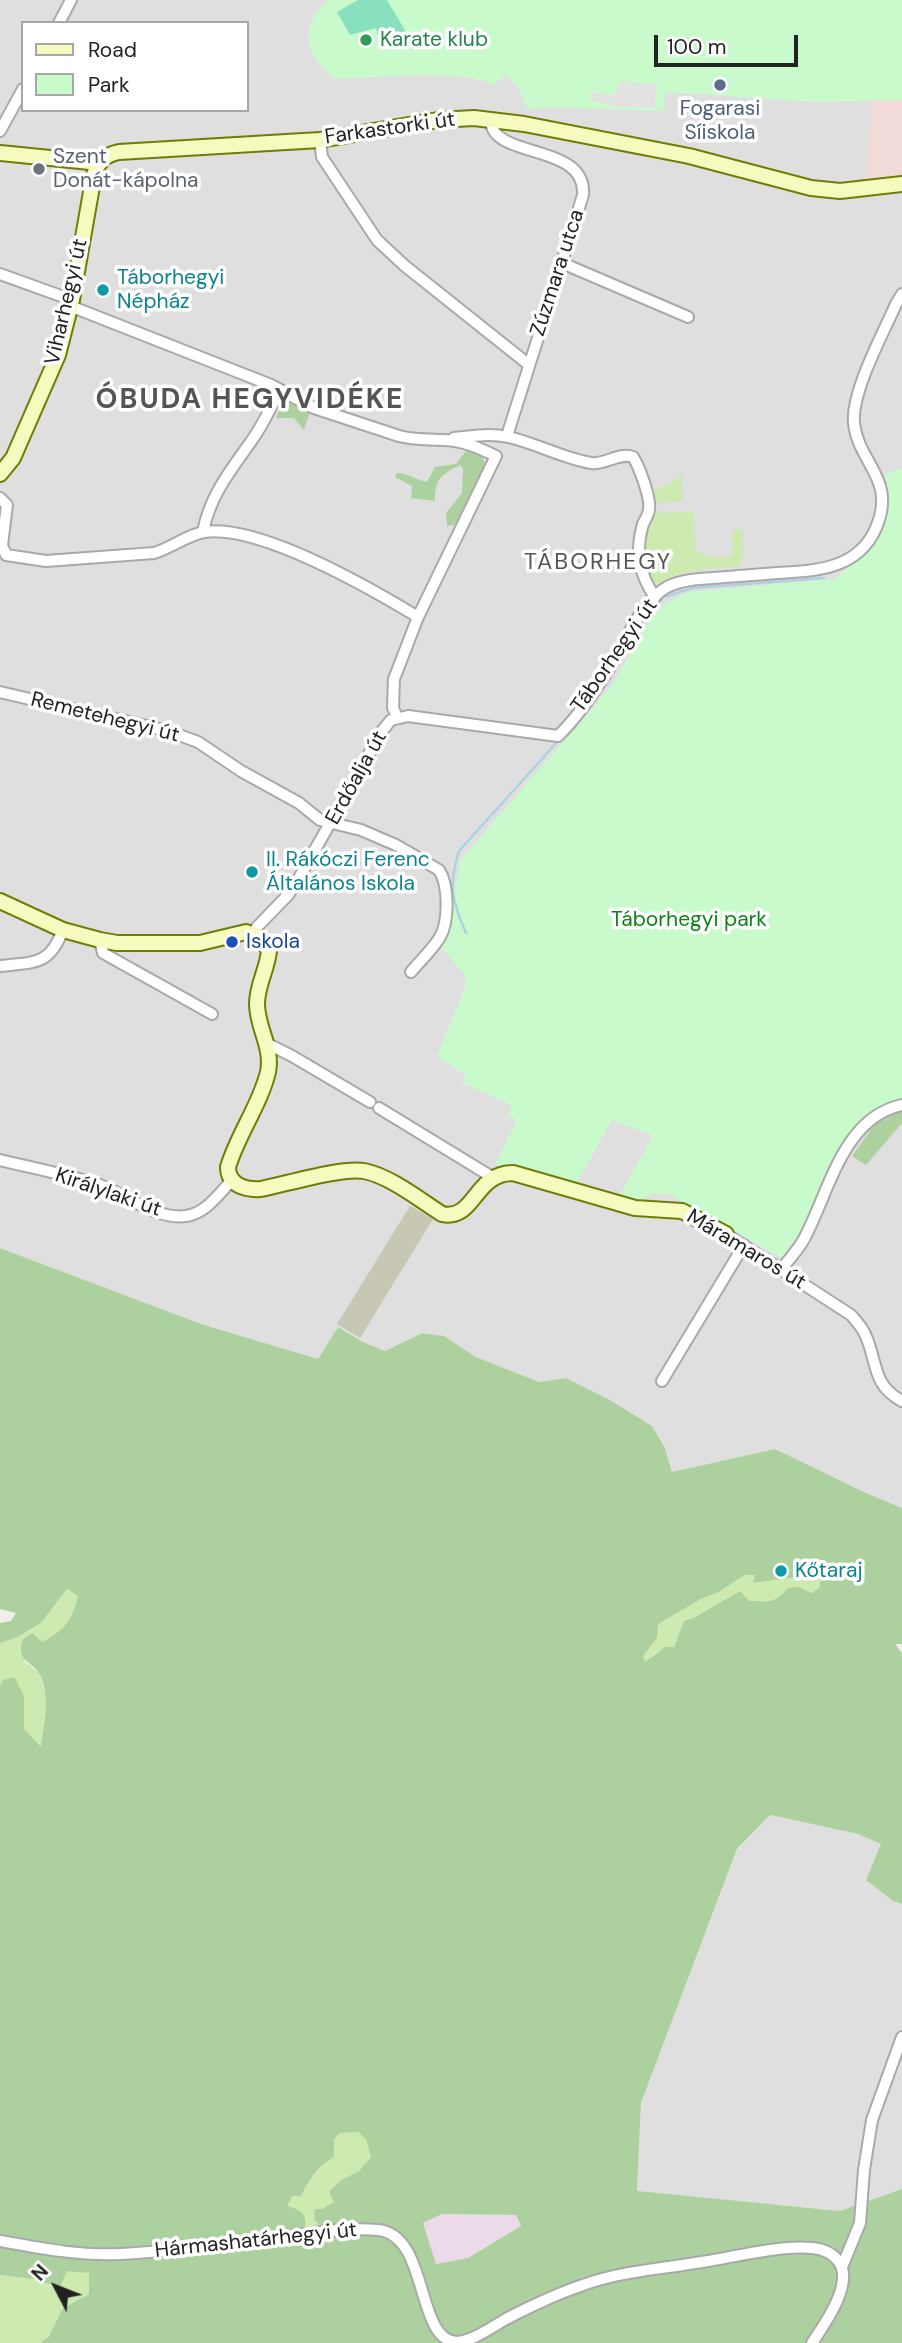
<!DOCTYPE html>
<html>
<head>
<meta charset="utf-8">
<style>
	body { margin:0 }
	#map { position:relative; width:902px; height:2343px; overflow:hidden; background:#f2efe9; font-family:"DM Sans",sans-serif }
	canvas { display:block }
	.legend { position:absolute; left:21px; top:21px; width:228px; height:91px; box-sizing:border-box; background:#fff; border:2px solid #a7a7a7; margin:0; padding:9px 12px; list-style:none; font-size:21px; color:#222 }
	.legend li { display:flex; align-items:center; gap:14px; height:35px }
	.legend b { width:35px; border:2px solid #a7a7a7 }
	.north { position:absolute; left:21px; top:2252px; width:70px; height:70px; -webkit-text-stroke:5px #fff; paint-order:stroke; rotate:312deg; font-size:19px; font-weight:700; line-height:28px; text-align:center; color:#222 }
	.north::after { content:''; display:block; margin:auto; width:24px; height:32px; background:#222; clip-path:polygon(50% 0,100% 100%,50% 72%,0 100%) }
	.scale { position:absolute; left:654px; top:35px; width:144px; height:32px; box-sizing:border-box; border:4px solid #222; border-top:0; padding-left:9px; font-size:21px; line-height:24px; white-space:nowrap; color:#222; -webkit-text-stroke:5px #fff; paint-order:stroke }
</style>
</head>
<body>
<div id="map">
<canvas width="902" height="2343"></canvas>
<ul class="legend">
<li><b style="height:9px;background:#f7fabf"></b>Road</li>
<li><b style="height:19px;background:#c8facc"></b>Park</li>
</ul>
<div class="north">N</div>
<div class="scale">100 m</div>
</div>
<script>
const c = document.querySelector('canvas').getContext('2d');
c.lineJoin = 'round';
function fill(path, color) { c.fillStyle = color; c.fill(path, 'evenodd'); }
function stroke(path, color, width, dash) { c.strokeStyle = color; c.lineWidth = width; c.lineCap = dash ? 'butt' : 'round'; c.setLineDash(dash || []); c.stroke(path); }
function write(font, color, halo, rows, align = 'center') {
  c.font = font + ' "DM Sans",sans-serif'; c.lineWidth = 7; c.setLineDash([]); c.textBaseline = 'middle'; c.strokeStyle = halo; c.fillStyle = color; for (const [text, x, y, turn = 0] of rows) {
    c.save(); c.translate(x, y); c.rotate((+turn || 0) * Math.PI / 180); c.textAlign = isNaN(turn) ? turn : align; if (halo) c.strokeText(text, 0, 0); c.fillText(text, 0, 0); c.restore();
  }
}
const residential = new Path2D(`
	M0,0h902v469l-16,5 3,30 -10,33 -9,13 -35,29 -182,36 -42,72 -145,288 -1,14 -28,67 29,19 -4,8 50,22 6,14 -23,45 77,-62 88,21 -39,71h30l204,-64 11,-13 16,-12 20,-7v410l-38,-16 -89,-43 -103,23 -7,-24 -13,-22 -42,-26 -44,-22 -27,4 -63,-25 -32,-21 -22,-3 -37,18 -22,-9 -25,-15 -20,32 -117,-35 -201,-76zM23,23h224v87h-224z
	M770,1815l88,19 24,10 11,57 9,3v285l-62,22 -203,-19 4,-89 96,-253z`);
const commercial = new Path2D(`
	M871,100h31v74l-36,7z`);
const industrial = new Path2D(`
	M442,2214l74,1 5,12 -53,31 -33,6 -12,-41z`);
const construction = new Path2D(`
	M410,1206l23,13 -73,119 -23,-14z`);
const grass = new Path2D(`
	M681,475l2,26 -30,2 -2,-15c13,2 21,-6 30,-13z
	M693,511l3,40c11,4 23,9 35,5l2,-25 9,-3 1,23 -2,15 -43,4 -27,7 -12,7 -6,-1c-16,-23 -11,-46 2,-70z
	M755,1574l-1,9 51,-7h16l-2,12 -9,5 -11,-6c-21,13 -25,15 -51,14l-8,-10 -45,26 -11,4 -10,26 -19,6 -10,10 -2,-7 14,-18v-14l44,-25 18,-7 26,-17z
	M67,1589l12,6 -5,19 -9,12 -10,10 -13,6 -18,19 15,12 9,28 -7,47 -17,-19 -10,-52 -11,3 -3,5v-42l16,-5 25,-15z
	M358,2132l9,7 4,18 -12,14 -18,9 -6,22 -13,7 2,20 -20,3 -17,-26 6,-10h8c10,-17 16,-28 33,-39v-17l6,-7z
	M67,2270l22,2v22l-26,14 -14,28 -9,7h-40v-68l33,4 27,8z`);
const forest = new Path2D(`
	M278,400l33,9 -7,21 -10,-12h-18l4,-10 -5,-2z
	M468,448l14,8 3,8 -30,61 -8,1 -1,-13 16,-20 1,-24 -3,-4c-19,10 -25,13 -25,36l-24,-3 1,-12 -17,-9 2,-4c11,0 19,7 30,9l8,-15 21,-3z
	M897,1113h5v10l-36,42 -14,-9 23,-32z
	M0,1248l201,76 117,35 20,-32 25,15 22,9 37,-18 22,3 32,21 63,25 27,-4 44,22 42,26 13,22 7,24 103,-23 89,43 38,16v136h-7l7,9v251l-9,-3 -27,-21 15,-36 -23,-10 -88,-19 -33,34 -96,254 -4,88 203,20 62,-22v154h-862l9,-7 14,-28 26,-14v-21l-22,-2 -7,16 -27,-8 -33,-4v-590l3,-5 11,-3 10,19v33l17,18c3,-25 10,-48 -1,-72 -8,-15 -25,-13 -17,-36l9,-6 10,9c22,-11 31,-23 36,-46l-11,-7 -26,34 -25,15 -16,5v-20l11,-2 5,-8 -16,-4zM745,1575h10l-2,8 52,-7 16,1 -2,11 -8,5 -12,-6 -11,1c-13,16 -19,13 -39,13l-9,-10 -45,26 -11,4 -10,26h-9l-20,15 -2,-6 14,-18 1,-14 43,-25 18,-7zM358,2132l8,7 5,18 -12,14 -18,9 -12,12 5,10 -12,7h-7l-1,10 9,9 -19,3c4,-17 -2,-21 -17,-25l6,-10h8c11,-19 14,-27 33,-39v-17l6,-7zM442,2214l74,1 5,11 -53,32 -32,6 -13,-41z`);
const park = new Path2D(`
	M328,0h574v100l-85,2 -151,-10 -3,19 -107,-4 -29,2 -9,-23 -12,-11 -13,10c-30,-17 -121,-7 -158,-6 -30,-25 -37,-50 -7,-79z
	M902,469v629c-21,7 -33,15 -47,32l-55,101 -19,27 -112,-64h-18l-10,7 -21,-6 33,-59 -41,-16 -36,64 -81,-19 22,-45 -9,-4 4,-11 -50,-22 4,-8 -29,-19 28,-67v-14l-26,-30 8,-22 14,-64 150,-172 42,-72 15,-13 21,-10 146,-13 35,-29 9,-13 10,-33 -3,-30z`);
const pitch = new Path2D(`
	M358,0h29l19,32 -26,10 -4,-14 -26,7 -13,-23z`);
const parking = new Path2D(`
	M620,81l36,3 -1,24 -38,-1 -27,-7 1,-8 24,3z`);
const stream = new Path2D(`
	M646,614l18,-17 29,-9 131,-10
	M466,933c-14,-32 -18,-48 -7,-82l100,-111`);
const street = new Path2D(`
	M59,23l12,-23
	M491,120c0,40 96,22 92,75l-76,241
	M0,131l23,-42
	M320,140l2,17 55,83 28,26 123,98
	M562,263l126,54
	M0,274l72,26
	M70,306l201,79 43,23 85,28c15,4 29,3 44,4 19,0 36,8 53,16l-78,161 -24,62 -1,29 4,9
	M454,438c17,-2 37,-5 54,-1 28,6 54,21 83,26 14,2 28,-11 42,-6 6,9 18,41 16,52 0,5 -4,11 -6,15 -8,28 -4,50 12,73
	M0,498l7,7 -5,40 4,10 40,6 108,-8c17,-5 33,-18 50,-21 55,-8 166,56 214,85
	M203,532c7,-37 28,-62 49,-92 11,-15 19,-33 27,-49
	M0,692l168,39 30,11 43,29 58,32 21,17 41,10 35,15 43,25c10,15 10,51 1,67 -7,12 -20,24 -29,35
	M254,933l3,-6 31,-32 11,-17 83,-147 9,-11 17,-4 150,20c19,-18 43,-54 57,-77 14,-24 26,-57 52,-72 14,-7 31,-8 47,-9 21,-2 42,-3 63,-5 40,-2 81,-4 99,-45 21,-49 -18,-65 -22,-105 -3,-31 29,-89 42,-119l6,-10
	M100,940l3,13 109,61
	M0,966c35,-4 49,0 63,-36
	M268,1044l24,12 78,46
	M379,1108l113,69
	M0,1160c33,8 68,15 100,25 27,10 56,35 86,31 20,-3 33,-22 46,-36
	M726,1234l125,81c5,6 11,12 14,19 13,28 6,50 37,67
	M782,1269c7,-10 16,-19 22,-30 25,-46 38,-121 98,-134
	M662,1381l82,-136
	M0,2241c39,7 80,15 120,13 44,-2 88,-8 132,-13 39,-4 87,-15 126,-11 52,5 37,113 80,112 16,-2 34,-15 48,-23 25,-13 50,-25 77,-34 38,-14 79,-16 119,-23 32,-5 78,-17 110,-14 10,1 21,5 27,14 15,22 -15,63 -27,81
	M842,2267l18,-44 4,-53 8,-50 30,-83`);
const secondary = new Path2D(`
	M0,153l100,10
	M0,474l13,-16 45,-103 14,-55 22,-125c4,-14 11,-20 25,-23l201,-12 118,-20 36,-2 50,6 165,32 122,32 29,3 62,-7
	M0,901l63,29 37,10 17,3h83l46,-11 14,5 9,14c-2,19 -12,34 -12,53 0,24 16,43 11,68 -8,33 -30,62 -40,95 0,18 17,23 33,22 25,-5 81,-22 103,-18 26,5 56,29 78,43 33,7 32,-41 71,-41l122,35 47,3 44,23`);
const markers = [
	[366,40,7,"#2e9e5b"],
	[720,85,7,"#5c6f8a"],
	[39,169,7,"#6b7280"],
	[103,290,7,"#0f9aa8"],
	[252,872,7,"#0f9aa8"],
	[232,942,7,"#1a4fb4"],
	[781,1571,7,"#0f9aa8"]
];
const leisureNames = [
	["Karate klub",380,40]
];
const serviceNames = [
	["Fogarasi",720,109],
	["Síiskola",720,133]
];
const streetNames = [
	["Farkastorki út",390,129,-8],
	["Zúzmara utca",558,273,-72],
	["Viharhegyi út",67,302,-77],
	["Táborhegyi út",615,656,-55],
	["Remetehegyi út",105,718,14],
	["Erdőalja út",357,778,-61],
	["Királylaki út",108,1193,19],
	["Máramaros út",746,1250,31],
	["Hármashatárhegyi út",256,2241,-6]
];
const worshipNames = [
	["Szent",53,157],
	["Donát-kápolna",53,181]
];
const cultureNames = [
	["Táborhegyi",117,278],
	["Népház",117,302],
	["II. Rákóczi Ferenc",266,860],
	["Általános Iskola",266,884],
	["Kőtaraj",795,1571]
];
const parkNames = [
	["Táborhegyi park",689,920]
];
const transitNames = [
	["Iskola",246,942]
];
const neighbourhoodNames = [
	["TÁBORHEGY",598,563]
];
const districtNames = [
	["ÓBUDA HEGYVIDÉKE",250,401]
];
fill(residential, '#e0dfdf');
fill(commercial, '#f2dad9');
fill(industrial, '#ebdbe8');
fill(construction, '#c7c7b4');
fill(grass, '#cdebb0');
fill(forest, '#add19e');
fill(park, '#c8facc');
fill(pitch, '#88e0be');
fill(parking, '#e2e2e2');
stroke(stream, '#aad3df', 2.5);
stroke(street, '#a9a9a9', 14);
stroke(secondary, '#707d05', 18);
stroke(street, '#fff', 10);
stroke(secondary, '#f7fabf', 14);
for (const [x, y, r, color] of markers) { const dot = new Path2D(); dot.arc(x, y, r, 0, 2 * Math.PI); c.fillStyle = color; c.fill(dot); stroke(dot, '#fff', 2.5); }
write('21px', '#27864d', '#fff', leisureNames, 'left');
write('21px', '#4e5e75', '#fff', serviceNames);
write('21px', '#222', '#fff', streetNames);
write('21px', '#5b616d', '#fff', worshipNames, 'left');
write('21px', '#0d838f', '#fff', cultureNames, 'left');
write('21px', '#0c8416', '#fff', parkNames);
write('21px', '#164399', '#fff', transitNames, 'left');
c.letterSpacing = '2px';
write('23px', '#555', '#fff', neighbourhoodNames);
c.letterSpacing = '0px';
c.letterSpacing = '2px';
write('bold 28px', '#555', '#fff', districtNames);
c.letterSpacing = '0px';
</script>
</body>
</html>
